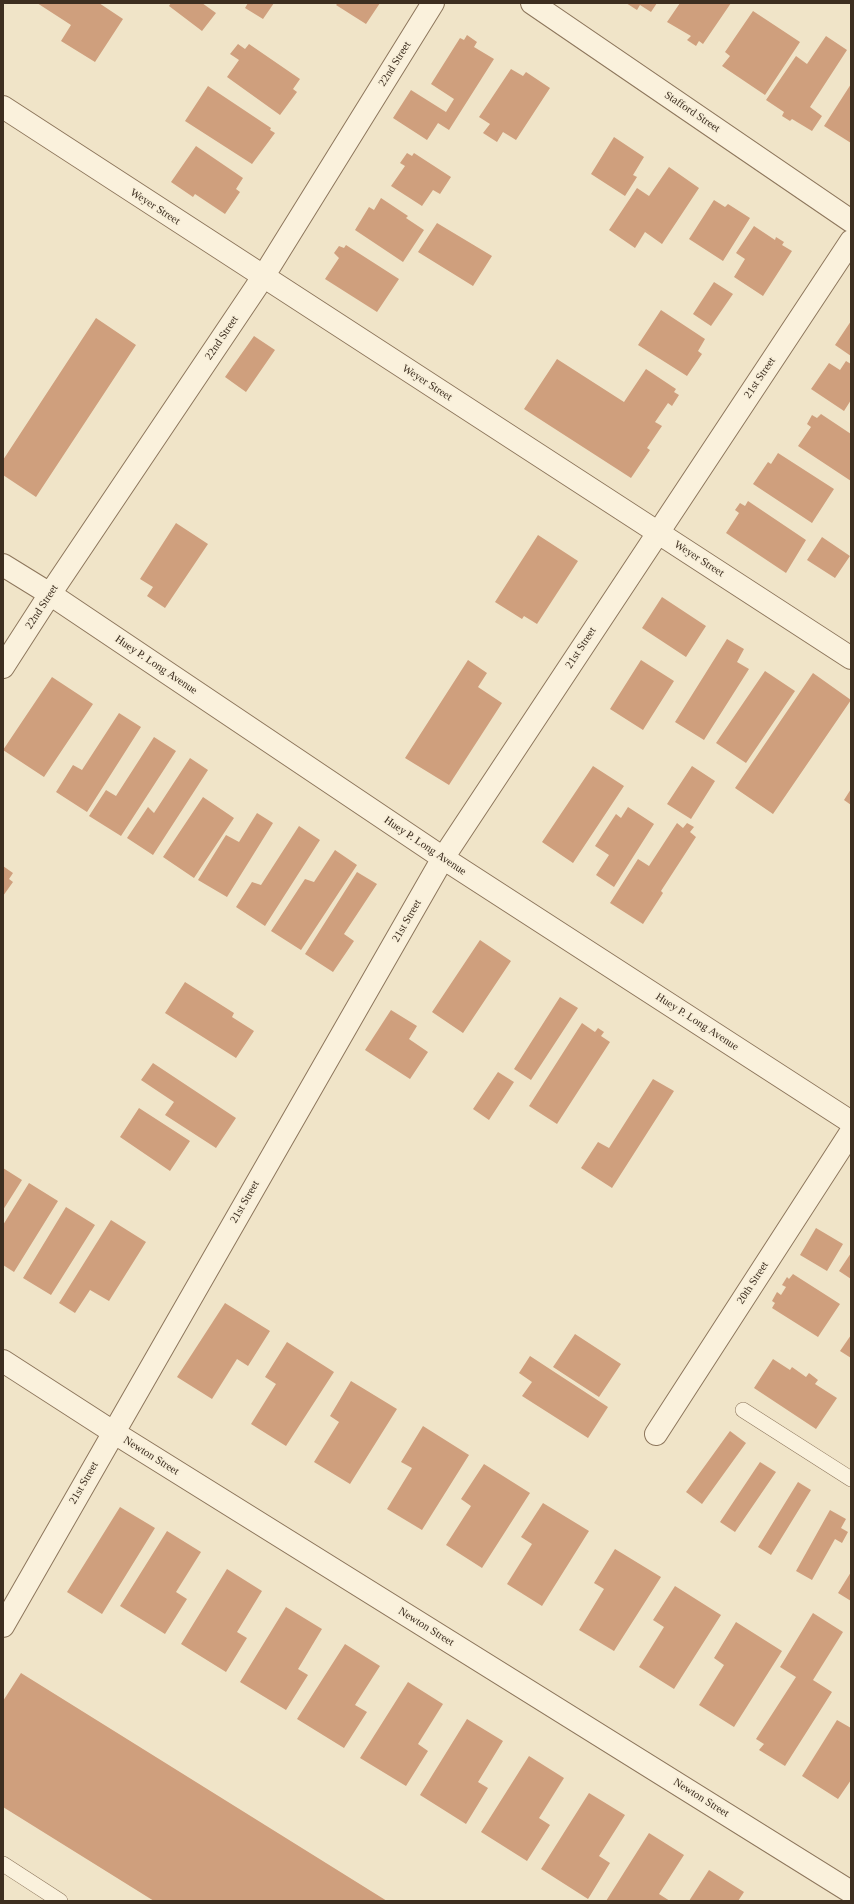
<!DOCTYPE html>
<html>
<head>
<meta charset="utf-8">
<style>
	body { margin:0 }
	#map { position:relative; width:854px; height:1904px; overflow:hidden; background:#f0e4c8; font-family:Georgia,serif }
	canvas { display:block }
	.frame { position:absolute; inset:0; border:4px solid #3d2e20; pointer-events:none }
</style>
</head>
<body>
<div id="map">
<canvas width="854" height="1904"></canvas>
<div class="frame"></div>
</div>
<script>
const c = document.querySelector('canvas').getContext('2d');
c.lineJoin = 'round';
function fill(path, color) { c.fillStyle = color; c.fill(path, 'evenodd'); }
function stroke(path, color, width, dash) { c.strokeStyle = color; c.lineWidth = width; c.lineCap = dash ? 'butt' : 'round'; c.setLineDash(dash || []); c.stroke(path); }
function write(font, color, halo, rows, align = 'center') {
  c.font = font + ' Georgia,serif'; c.lineWidth = 3; c.setLineDash([]); c.textBaseline = 'middle'; c.strokeStyle = halo; c.fillStyle = color; for (const [text, x, y, turn = 0] of rows) {
    c.save(); c.translate(x, y); c.rotate((+turn || 0) * Math.PI / 180); c.textAlign = isNaN(turn) ? turn : align; if (halo) c.strokeText(text, 0, 0); c.fillText(text, 0, 0); c.restore();
  }
}
const building = new Path2D(`
	M37,3h62l24,16 -28,43 -34,-21 10,-16z
	M171,3h31l14,10 -14,18 -33,-25z
	M248,3h26l-11,16 -18,-11z
	M338,3h42l-14,21 -30,-19z
	M626,3h31l-6,9 -11,-7 -3,5z
	M680,3h51l-28,41 -4,-3 -3,5 -9,-6 4,-4 -24,-14z
	M753,11l47,31 -35,53 -43,-29 8,-10 -5,-4z
	M467,35l10,7 -3,5 20,12 -45,71 -11,-7 -11,17 -34,-22 18,-28 35,22 8,-13 -23,-15 29,-46 4,2z
	M826,36l21,14 -37,57 12,9 -10,15 -20,-12 -2,2 -8,-5 2,-4 -18,-12 30,-44 11,8z
	M238,44l7,5 4,-5 51,35 -7,10 4,3 -17,23 -53,-38 12,-17 -9,-6z
	M511,69l12,7 3,-4 24,16 -34,52 -13,-8 -6,10 -14,-9 7,-9 -11,-7z
	M851,84v59l-27,-17z
	M208,86l63,42 -1,2 5,3 -23,31 -67,-43z
	M614,137l30,20 -11,18 4,2 -12,19 -34,-22z
	M196,146l47,32 -7,11 4,3 -15,22 -30,-20 -2,3 -22,-15z
	M407,153l5,3 2,-3 37,24 -11,17 -7,-4 -11,16 -31,-20 14,-20 -5,-3z
	M669,167l30,21 -37,56 -17,-12 -10,16 -26,-18 28,-42 12,8z
	M381,198l27,18 -2,2 18,12 -21,32 -48,-32 14,-23 5,3z
	M714,200l11,7 3,-3 22,14 -27,43 -34,-22z
	M437,223l55,33 -19,30 -55,-34z
	M754,226l21,14 1,-3 8,5 -2,3 10,6 -29,45 -29,-19 11,-18 -9,-6z
	M346,245l53,34 -22,33 -52,-33 14,-21 -5,-5 5,-7 5,2z
	M714,282l19,12 -22,32 -18,-12z
	M661,310l44,29 -7,12 4,3 -15,22 -49,-31z
	M96,318l40,27 -100,152 -33,-22v-15z
	M851,321v35l-16,-11z
	M254,336l21,14 -29,42 -21,-15z
	M557,359l67,43 22,-33 30,20 -2,3 5,3 -7,11 -4,-3 -13,19 7,4 -15,22 3,2 -19,28 -107,-69z
	M846,361l5,3v36l-7,11 -33,-22 18,-26 11,7z
	M821,414l30,20v47l-53,-35 13,-19 -4,-3 5,-9 5,3z
	M778,453l56,36 -22,34 -59,-39 15,-22 3,2z
	M748,501l58,39 -20,33 -60,-40 13,-20 -4,-3 5,-7 5,3z
	M176,523l32,21 -43,64 -18,-12 6,-9 -13,-8z
	M538,535l40,26 -41,63 -13,-8 -2,3 -27,-17z
	M822,537l28,19 -15,22 -28,-18z
	M662,597l44,29 -20,31 -44,-29z
	M727,639l17,10 -7,13 12,7 -45,71 -29,-18z
	M468,660l19,13 -9,14 24,16 -53,82 -44,-27z
	M641,660l33,21 -31,49 -33,-21z
	M765,671l30,20 -49,72 -30,-20z
	M813,673l38,27 -78,114 -38,-26z
	M52,677l41,27 -49,73 -41,-27z
	M119,713l22,14 -54,85 -31,-20 17,-27 9,5z
	M154,737l22,14 -55,85 -32,-20 17,-26 10,6z
	M190,758l18,12 -55,85 -26,-17 21,-31 6,6z
	M593,766l31,20 -51,77 -31,-21z
	M692,766l23,15 -24,38 -24,-15z
	M851,789v16l-7,-5z
	M203,797l31,21 -40,60 -31,-21z
	M628,807l26,17 -40,63 -18,-12 13,-20 -14,-9 21,-32 5,4z
	M257,813l16,10 -46,74 -29,-17 28,-45 13,7z
	M677,823l6,5 4,-5 7,4 -4,5 6,5 -35,54 2,2 -20,31 -33,-21 28,-44 11,7z
	M299,826l21,14 -55,86 -29,-19 16,-25 9,3z
	M335,850l22,15 -56,85 -30,-19 34,-52 9,3z
	M3,866l10,7 -4,6 4,3 -10,14z
	M357,872l20,12 -33,50 10,7 -21,31 -28,-18z
	M480,940l31,21 -48,72 -31,-21z
	M185,982l49,31 -2,4 22,14 -18,27 -71,-45z
	M560,997l18,11 -47,72 -17,-11z
	M391,1010l26,16 -8,13 19,13 -18,27 -45,-29z
	M582,1023l13,9 3,-4 6,4 -3,4 9,6 -53,82 -28,-18z
	M153,1063l83,55 -20,30 -51,-33 9,-13 -33,-22z
	M498,1072l16,10 -25,38 -16,-11z
	M653,1079l21,12 -62,97 -31,-20 17,-26 11,6z
	M139,1108l51,33 -20,30 -50,-34z
	M3,1168l19,12 -19,30z
	M29,1183l29,18 -44,71 -11,-7v-40z
	M66,1207l29,18 -44,70 -28,-17z
	M111,1220l35,22 -37,59 -19,-11 -15,23 -16,-10z
	M816,1228l27,16 -16,27 -27,-16z
	M851,1253v26l-12,-8z
	M793,1274l47,30 -22,33 -46,-29 3,-5 -3,-2 5,-9 4,3 5,-8 -4,-2 5,-8 2,2z
	M225,1303l45,28 -22,35 -11,-7 -25,40 -35,-22z
	M575,1334l46,30 -22,33 -46,-30z
	M851,1335v23l-11,-7z
	M287,1342l47,30 -48,74 -35,-22 25,-40 -11,-7z
	M530,1356l78,51 -20,31 -66,-42 10,-14 -13,-9z
	M773,1359l17,11 2,-3 14,10 3,-4 9,7 -3,4 22,14 -21,31 -62,-41z
	M351,1381l46,28 -47,75 -36,-22 25,-40 -9,-6z
	M423,1426l46,29 -47,75 -35,-21 25,-41 -11,-6z
	M730,1431l16,12 -44,61 -16,-12z
	M760,1462l16,10 -41,60 -15,-10z
	M484,1464l46,29 -48,75 -36,-23 25,-39 -10,-7z
	M798,1482l13,8 -40,65 -13,-8z
	M543,1503l46,28 -47,75 -35,-22 25,-40 -11,-7z
	M120,1507l35,21 -53,86 -35,-22z
	M830,1510l16,9 -5,9 7,4 -6,11 -7,-4 -23,41 -16,-9z
	M167,1531l34,21 -25,40 11,7 -22,35 -45,-28z
	M615,1549l46,28 -47,74 -35,-21 25,-41 -10,-6z
	M227,1569l35,22 -25,41 10,6 -21,34 -45,-28z
	M851,1572v29l-13,-8z
	M675,1586l46,29 -47,74 -35,-22 25,-40 -11,-7z
	M286,1607l36,22 -24,40 10,6 -22,35 -46,-28z
	M813,1613l30,19 -30,48 19,12 -47,74 -26,-16 5,-6 -8,-5 40,-62 -16,-10z
	M736,1622l46,29 -48,76 -35,-22 25,-40 -10,-7z
	M345,1644l35,22 -25,39 12,7 -23,36 -47,-29z
	M21,1673l366,228h-233l-151,-94v-106z
	M408,1682l35,22 -25,40 10,7 -22,35 -46,-28z
	M467,1719l36,22 -25,41 10,6 -22,36 -46,-29z
	M837,1720l14,8v52l-13,19 -36,-23z
	M529,1756l35,22 -25,40 11,7 -23,36 -46,-29z
	M589,1793l36,22 -26,41 11,7 -22,36 -47,-30z
	M649,1833l35,22 -25,39 11,7h-64z
	M709,1870l35,22 -6,9h-49z`);
const lane = new Path2D(`
	M743,1410l108,69
	M3,1864l57,37`);
const street = new Path2D(`
	M532,3l319,218
	M3,107l848,551
	M3,565l47,29 393,264 408,264
	M3,667l47,-73 213,-317 170,-274
	M3,1361l110,71 738,460
	M656,1434l195,-302
	M3,1626l440,-768 408,-617`);
const streetNames = [
	["22nd Street",395,64,-58],
	["Stafford Street",692,112,34],
	["Weyer Street",155,207,33],
	["22nd Street",222,338,-56],
	["21st Street",760,378,-56],
	["Weyer Street",427,383,33],
	["Weyer Street",699,559,33],
	["22nd Street",42,607,-57],
	["21st Street",581,648,-57],
	["Huey P. Long Avenue",156,665,34],
	["Huey P. Long Avenue",425,846,34],
	["21st Street",407,921,-60],
	["Huey P. Long Avenue",697,1022,33],
	["21st Street",245,1202,-60],
	["20th Street",753,1283,-57],
	["Newton Street",151,1456,32],
	["21st Street",84,1483,-60],
	["Newton Street",426,1627,32],
	["Newton Street",701,1798,32]
];
fill(building, '#cf9f7d');
stroke(lane, '#8d765c', 16);
stroke(street, '#8d765c', 24);
stroke(lane, '#faf1dc', 15);
stroke(street, '#faf1dc', 22);
write('11px', '#3d2e20', '#f7eed8', streetNames);
</script>
</body>
</html>
